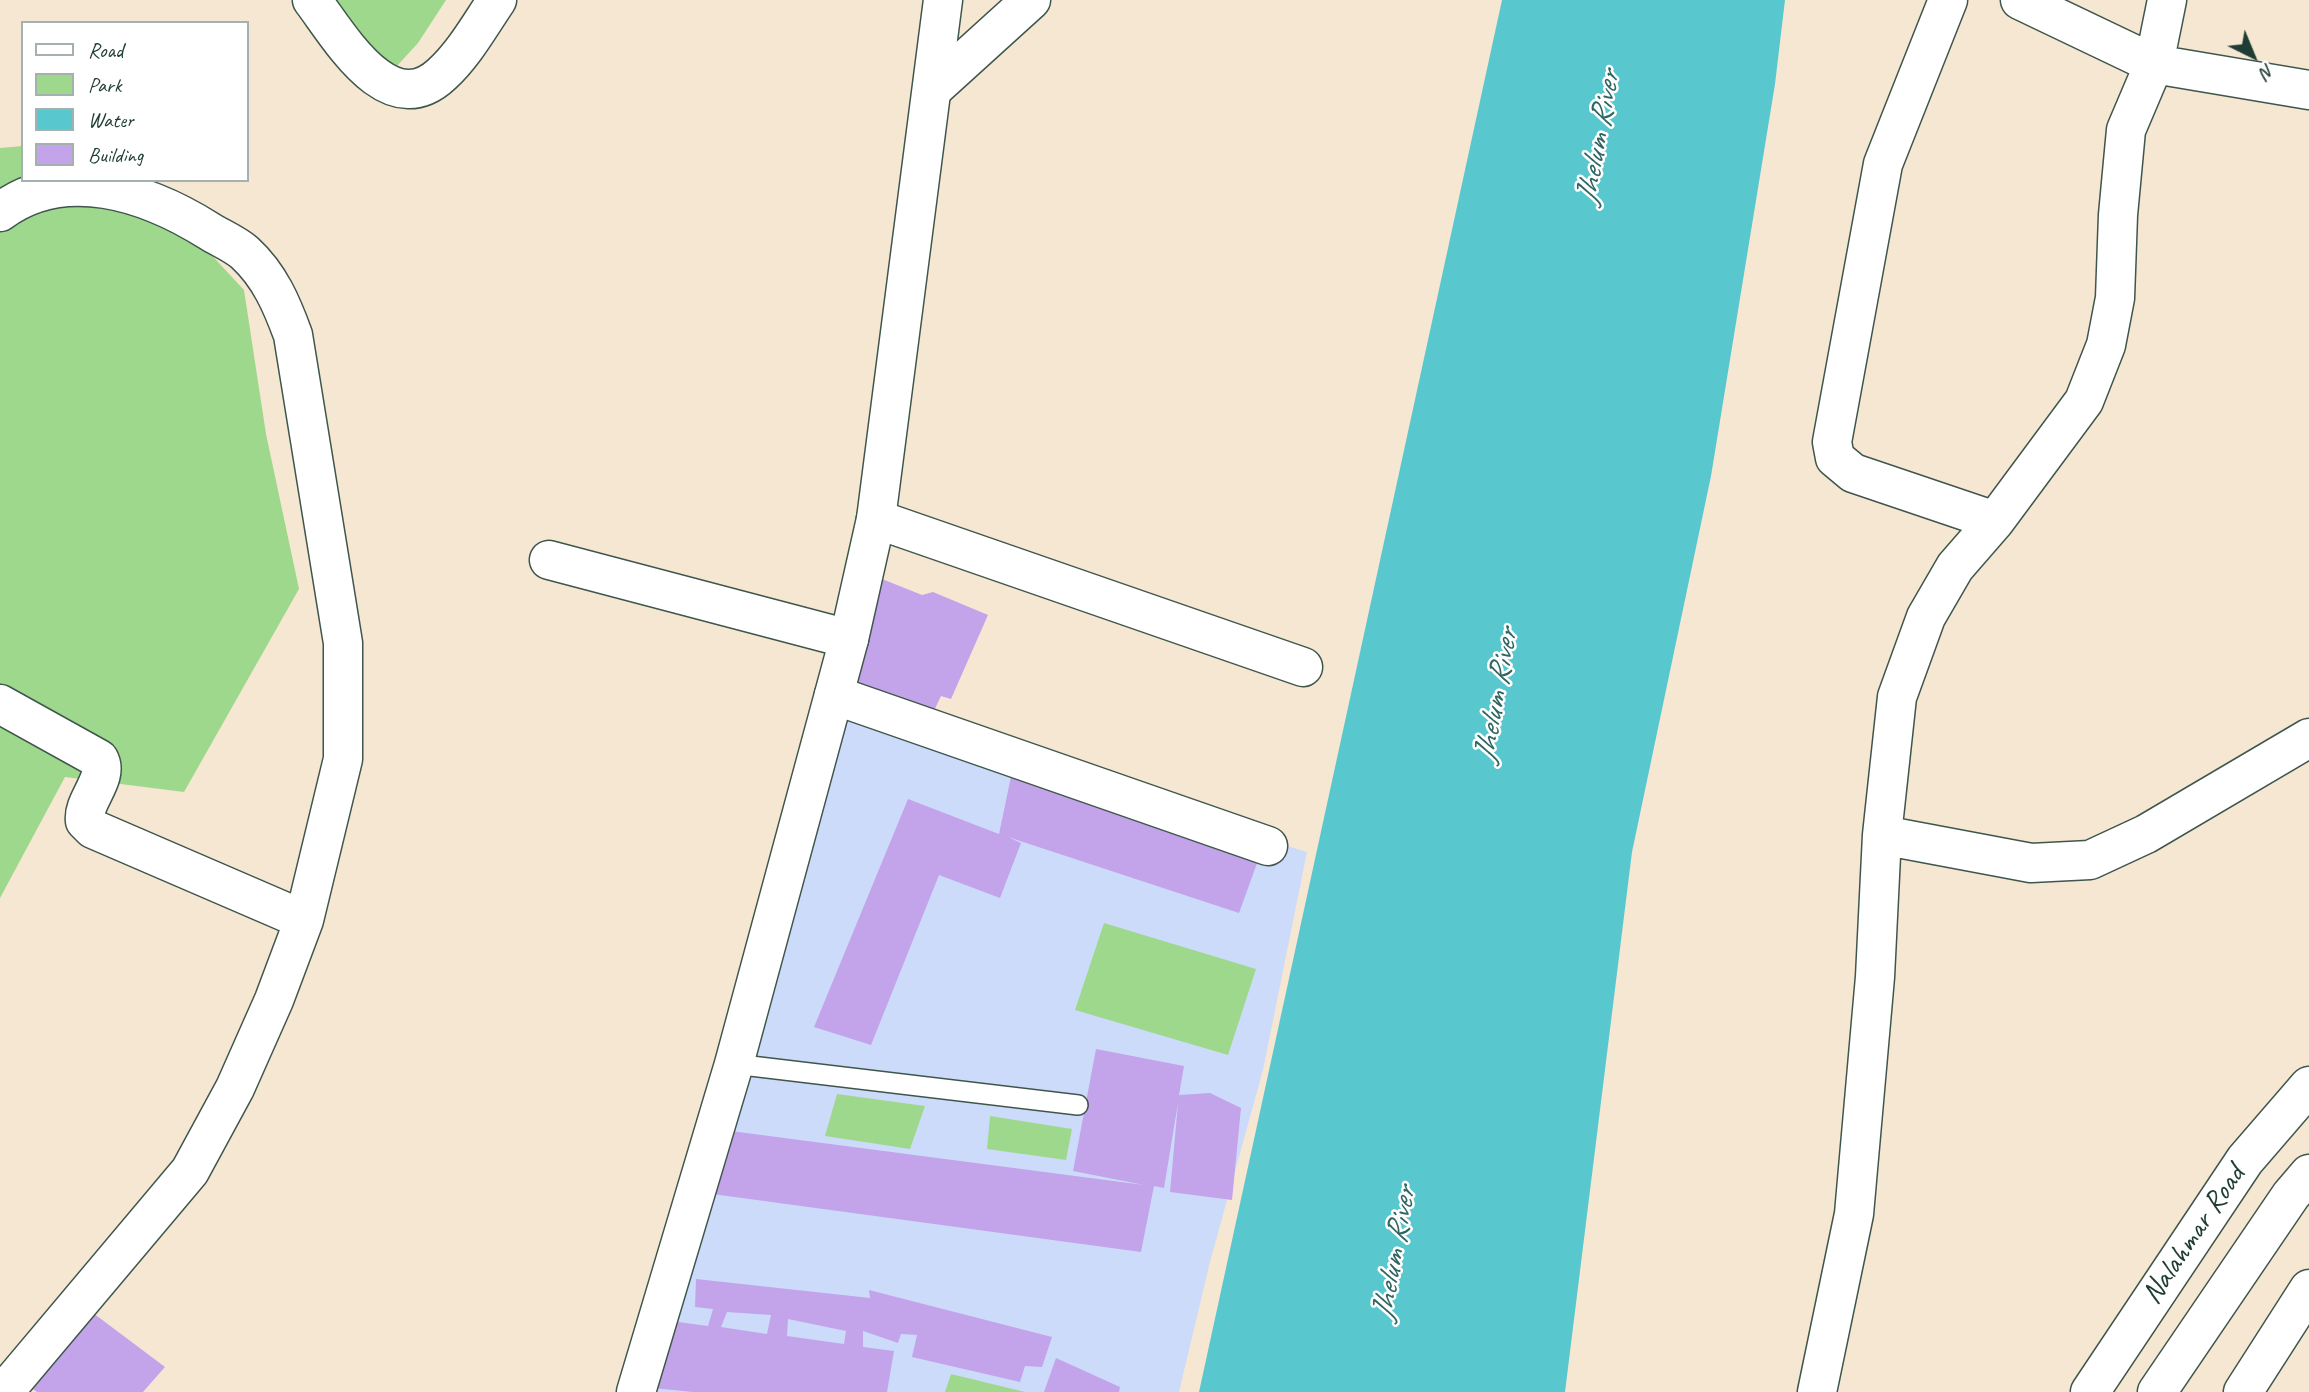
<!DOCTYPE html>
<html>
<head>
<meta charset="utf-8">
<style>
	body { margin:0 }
	#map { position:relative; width:2309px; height:1392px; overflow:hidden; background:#f6e7d2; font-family:Caveat,sans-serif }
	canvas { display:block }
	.legend { position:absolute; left:21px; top:21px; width:228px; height:161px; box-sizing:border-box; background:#fff; border:2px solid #a5b1ae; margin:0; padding:9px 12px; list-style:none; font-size:21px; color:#1f3d34 }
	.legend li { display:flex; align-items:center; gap:14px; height:35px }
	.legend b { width:35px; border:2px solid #a5b1ae }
	.north { position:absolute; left:2218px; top:21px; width:70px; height:70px; -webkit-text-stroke:5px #fff; paint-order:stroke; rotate:137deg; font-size:19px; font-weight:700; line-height:28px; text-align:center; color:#1f3d34 }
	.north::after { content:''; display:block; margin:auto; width:24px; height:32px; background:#1f3d34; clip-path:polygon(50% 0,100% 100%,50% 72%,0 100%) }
</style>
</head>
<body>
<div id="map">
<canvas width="2309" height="1392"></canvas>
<ul class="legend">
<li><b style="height:9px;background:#fff"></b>Road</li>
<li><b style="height:19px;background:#9ed88c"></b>Park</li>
<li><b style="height:19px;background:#59c7ce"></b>Water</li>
<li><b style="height:19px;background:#c3a3ea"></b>Building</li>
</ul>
<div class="north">N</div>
</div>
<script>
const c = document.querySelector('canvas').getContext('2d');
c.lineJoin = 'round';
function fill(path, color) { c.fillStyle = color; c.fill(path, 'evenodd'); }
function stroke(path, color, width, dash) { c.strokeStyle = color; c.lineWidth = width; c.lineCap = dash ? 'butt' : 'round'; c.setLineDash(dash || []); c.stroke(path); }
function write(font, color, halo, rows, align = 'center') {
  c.font = font + ' Caveat,sans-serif'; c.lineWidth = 5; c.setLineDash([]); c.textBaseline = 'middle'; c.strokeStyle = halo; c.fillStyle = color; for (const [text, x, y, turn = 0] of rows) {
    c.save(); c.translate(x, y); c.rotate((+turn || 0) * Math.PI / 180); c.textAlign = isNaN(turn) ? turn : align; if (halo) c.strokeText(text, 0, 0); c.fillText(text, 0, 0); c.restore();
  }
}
const built = new Path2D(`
	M840,706l467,146 -44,218 -53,192 -31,130h-528z`);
const green = new Path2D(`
	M323,0h123l-28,43 -21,23 -17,-5z
	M23,146v34l129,11 92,99 22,144 33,155 -115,203 -119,-15 -65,121v-750z
	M1104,923l152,46 -28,86 -153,-45z
	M837,1094l88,12 -15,43 -85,-13z
	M990,1116l82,13 -6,31 -79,-11z
	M951,1374l74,18h-80z`);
const water = new Path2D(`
	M1502,0h283l-10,84 -64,392 -79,376 -67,540h-366z`);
const building = new Path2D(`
	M877,577l45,18 11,-3 55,23 -37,84 -10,-3 -10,21 -73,-33 -6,-11z
	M1013,767l247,88 -21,58 -231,-76 13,6 -21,55 -61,-23 -68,170 -57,-18 94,-228 91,35z
	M1096,1049l88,17 -5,29 31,-2 31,15 -9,92 -62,-8 8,-89 -14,85 -10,-2 -13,66 -436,-59 18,-63 421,55 -71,-14z
	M696,1279l174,19 -1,-8 183,47 -10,30 -17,-1 -5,16 -108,-25 5,-22 -16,-1 -3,9 -35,-12v16l31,4 -7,41h-194l-40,-4 10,-68 45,6 5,-17 -18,-2zM727,1312l44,3 -4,19 -46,-7zM788,1319l58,12 -2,13 -57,-8z
	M89,1310l76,57 -22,25h-106l-9,-6z
	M1056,1358l64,29 -1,5h-75z`);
const service = new Path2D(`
	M734,1064l344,41`);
const minor = new Path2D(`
	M312,0c28,37 77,124 130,74 22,-20 38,-49 55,-74
	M2020,0l134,64 155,26
	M934,88l97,-88
	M0,212c64,-48 147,-20 209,19 11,7 26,13 36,22 25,23 37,52 48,82l50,308v116l-39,161 -30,80 -39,88 -45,83 -186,221
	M876,519l427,148
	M1995,521l89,-120 22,-56 9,-47 3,-83 8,-85 28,-66 13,-64
	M549,560l300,79
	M834,695l434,151
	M0,704l99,55c11,19 -17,42 -14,62l8,8 211,91
	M1882,835l149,28 59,-3 56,-26 163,-96
	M1817,1392l37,-178 21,-237 7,-142 15,-138 29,-80 29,-50 40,-46 -142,-48 -18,-15 -3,-16 51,-278 65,-164
	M2243,1392l66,-103`);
const tertiary = new Path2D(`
	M636,1392l98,-328 115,-425 27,-120 67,-519`);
const primary = new Path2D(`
	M2090,1392l155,-232 64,-74
	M2157,1392l134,-197 18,-21`);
const streetNames = [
	["Nalahmar Road",2194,1235,-56]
];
const waterNames = [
	["Jhelum River",1599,138,-80],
	["Jhelum River",1497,696,-80],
	["Jhelum River",1395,1254,-80]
];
fill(built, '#cddbfa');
fill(green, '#9ed88c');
fill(water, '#59c7ce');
fill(building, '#c3a3ea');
stroke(service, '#3f564c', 22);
stroke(minor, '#3f564c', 41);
stroke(tertiary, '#3f564c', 41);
stroke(primary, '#3f564c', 41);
stroke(service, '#fff', 19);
stroke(minor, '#fff', 38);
stroke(tertiary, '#fff', 38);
stroke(primary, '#fff', 38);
write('30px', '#1f3d34', '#fff', streetNames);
write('italic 32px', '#306662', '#fff', waterNames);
</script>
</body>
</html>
